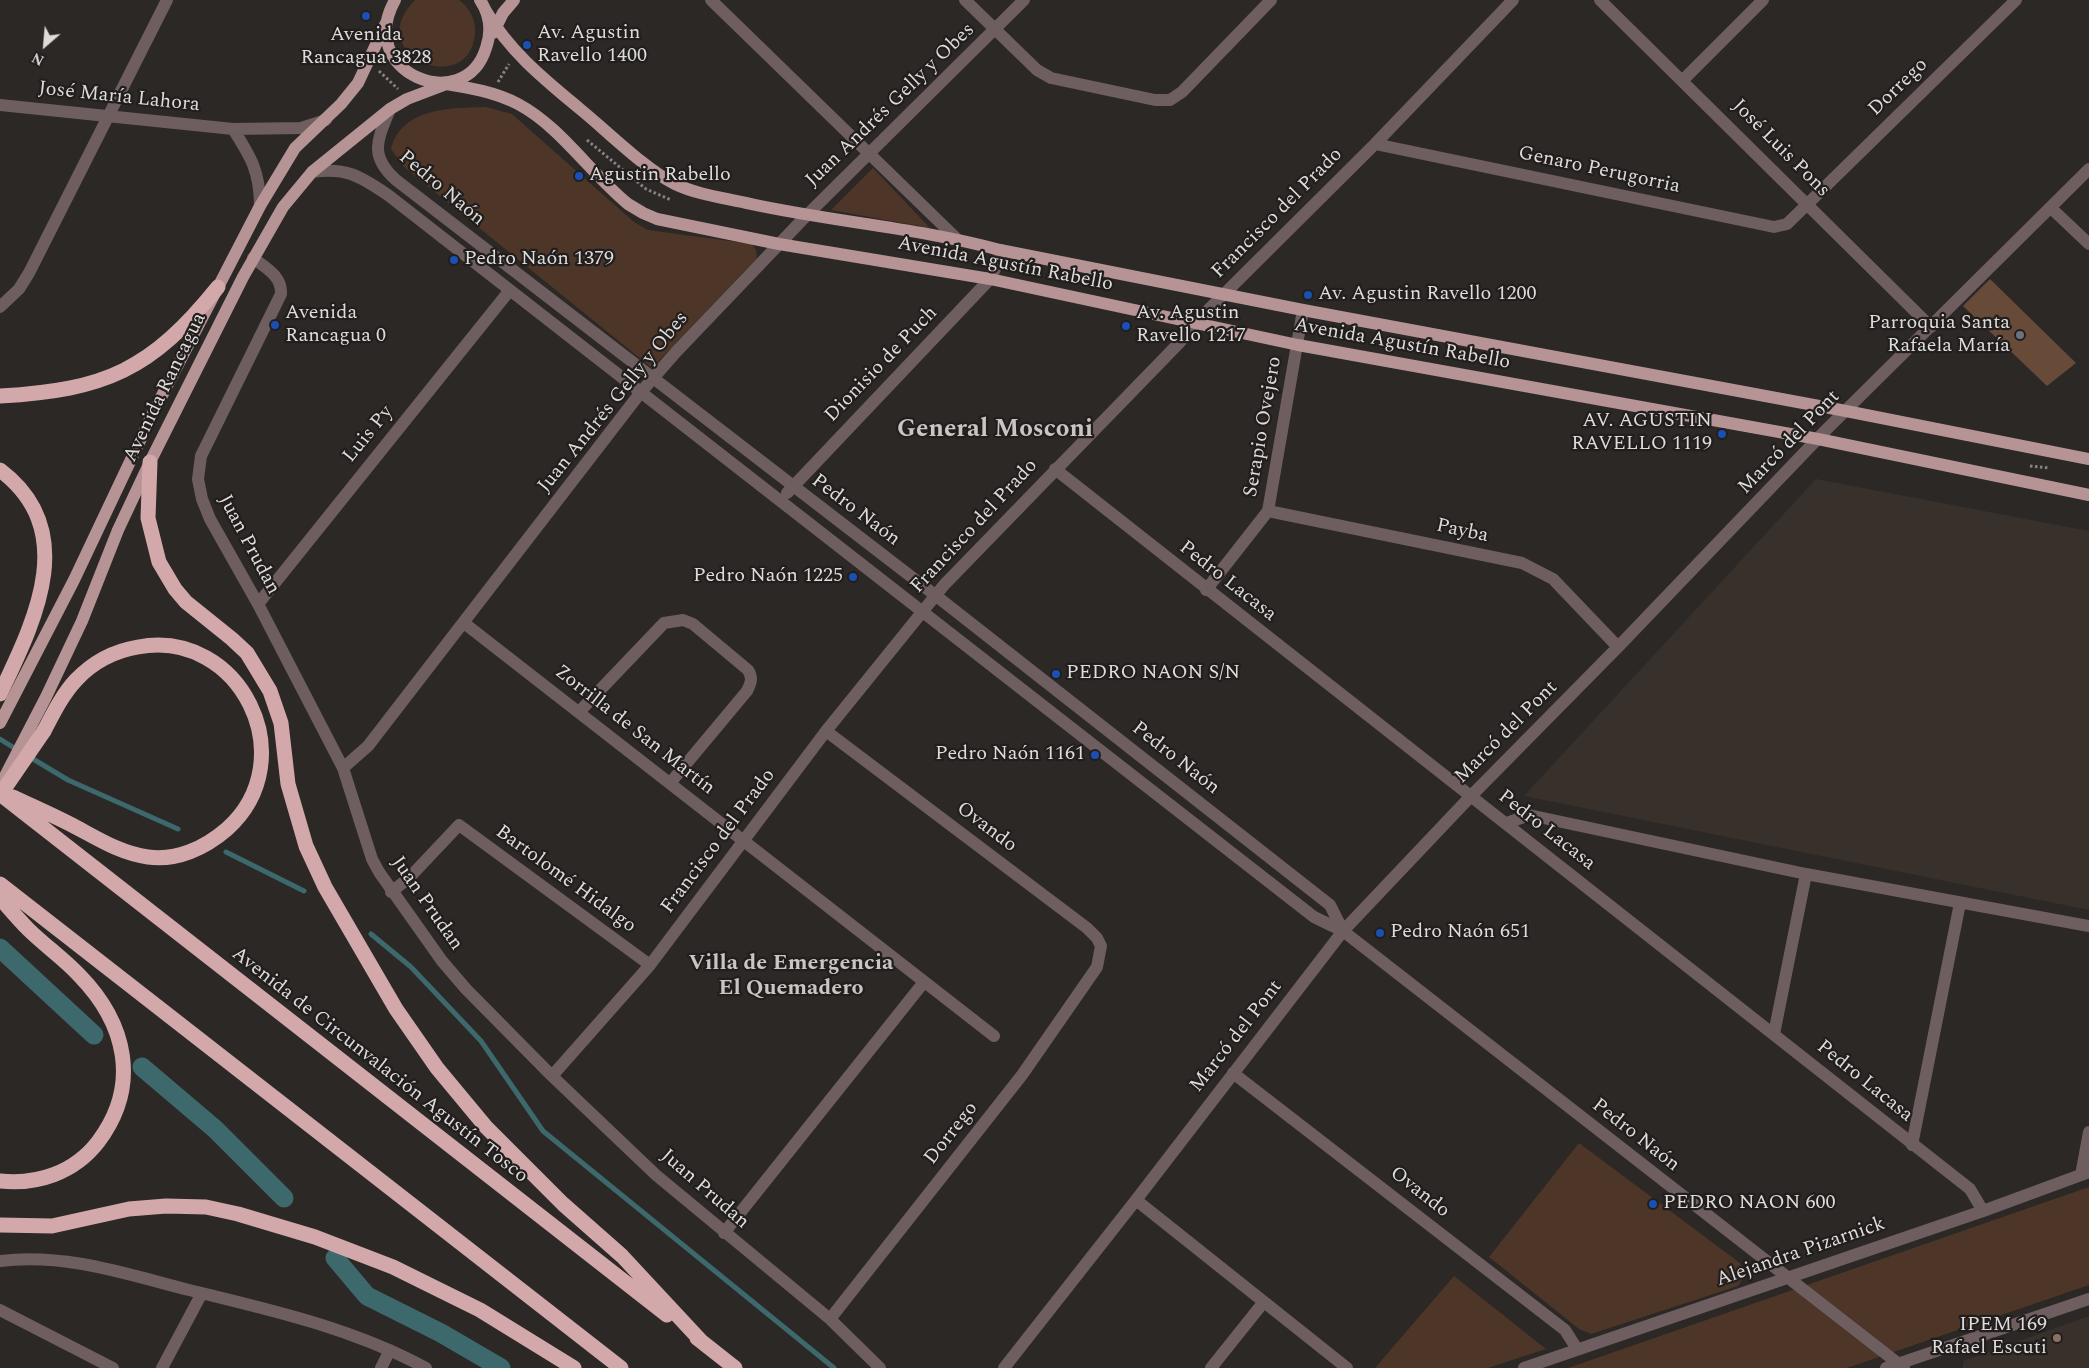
<!DOCTYPE html>
<html>
<head>
<meta charset="utf-8">
<style>
	body { margin:0 }
	#map { position:relative; width:2089px; height:1368px; overflow:hidden; background:#2b2826; font-family:Spectral,serif }
	canvas { display:block }
	.north { position:absolute; left:20px; top:20px; width:50px; height:50px; -webkit-text-stroke:4px #211e1d; paint-order:stroke; rotate:207deg; font-size:14px; font-weight:700; line-height:20px; text-align:center; color:#dedcdb }
	.north::after { content:''; display:block; margin:auto; width:18px; height:22px; background:#dedcdb; clip-path:polygon(50% 0,100% 100%,50% 72%,0 100%) }
</style>
</head>
<body>
<div id="map">
<canvas width="2089" height="1368"></canvas>
<div class="north">N</div>
</div>
<script>
const c = document.querySelector('canvas').getContext('2d');
c.lineJoin = 'round';
function fill(path, color) { c.fillStyle = color; c.fill(path, 'evenodd'); }
function stroke(path, color, width, dash) { c.strokeStyle = color; c.lineWidth = width; c.lineCap = dash ? 'butt' : 'round'; c.setLineDash(dash || []); c.stroke(path); }
function write(font, color, halo, rows, align = 'center') {
  c.font = font + ' Spectral,serif'; c.lineWidth = 4.5; c.setLineDash([]); c.textBaseline = 'middle'; c.strokeStyle = halo; c.fillStyle = color; for (const [text, x, y, turn = 0] of rows) {
    c.save(); c.translate(x, y); c.rotate((+turn || 0) * Math.PI / 180); c.textAlign = isNaN(turn) ? turn : align; if (halo) c.strokeText(text, 0, 0); c.fillText(text, 0, 0); c.restore();
  }
}
const built = new Path2D(`
	M1816,479l273,52v379l-565,-114z
	M2089,1316v52h-126v-7z`);
const green = new Path2D(`
	M415,0h44c11,8 17,20 16,33 -5,67 -115,22 -60,-33z
	M486,107l26,7 122,108 14,8 104,14 4,6 1,8 -105,110 -248,-201 -13,-18c11,-42 60,-41 95,-42z
	M873,168l57,60 -99,-18z
	M1579,1143l161,120 4,13 -6,10 -147,48 -12,-5 -90,-72z
	M2089,1187v98l-242,83h-279z
	M1454,1276l92,73 -58,19h-113z`);
const stream = new Path2D(`
	M0,739l19,12
	M28,756l40,24 110,49
	M226,852l78,39
	M371,934l40,33 70,74 62,90 291,237
	M0,950v-2`);
const canal = new Path2D(`
	M0,948l94,87
	M142,1067l73,62 69,69
	M335,1258l32,38 74,37 60,35`);
const building = new Path2D(`
	M1990,279l86,84 -29,23 -84,-80z`);
const path = new Path2D(`
	M379,71l19,18
	M498,82l11,-18
	M587,140l59,49 25,11
	M1313,329l19,3
	M2030,466l19,2`);
const minor = new Path2D(`
	M711,0l245,238
	M965,0l72,70 14,8 104,22h15l12,-8 89,-92
	M1600,0l331,327
	M1683,80l80,-80
	M0,105l233,24 68,-1 25,-8
	M390,109c-12,30 -22,46 6,71l539,415 395,310 13,26
	M233,129c18,28 27,43 27,77
	M1375,144l399,83 13,-3 229,-224
	M312,172c34,-5 48,4 76,23l926,722 29,14 561,437
	M2051,208l38,36
	M253,258c13,10 29,18 28,36l-80,162 -3,23 4,20 8,20 48,85 85,164 29,91 7,13 63,89 24,28 86,87 104,99 174,144 50,49
	M0,307l19,-18 10,-16 138,-273
	M1055,469l915,720 13,22
	M787,493l203,-214 7,-14 3,-15
	M1268,511l254,52 31,16 65,68
	M1206,590l62,-79 35,-201
	M258,604l252,-314
	M464,623l530,413
	M579,712l85,-89 19,-3 10,4 55,46c5,8 3,13 -1,21l-76,91
	M826,731l261,197 10,10 4,8 -4,21 -75,108 -192,244
	M343,768l25,-22 273,-354 35,-40 130,-136 218,-216
	M1507,823l22,-8 277,59 283,52
	M391,892l18,-14 50,-53 191,140
	M1774,1034l32,-160
	M1233,1073l332,257 12,19
	M552,1076l98,-111 176,-234 118,-146 236,-243 15,-19 180,-179 138,-144
	M1912,1145l48,-242
	M2081,1175l8,-43
	M1136,1200l211,168
	M724,1233l200,-251
	M0,1261c66,-8 126,13 189,29 82,20 163,38 237,78
	M0,1310l113,58
	M162,1368l40,-75
	M381,1368l9,-18
	M1004,1368l132,-168 207,-269 128,-135 147,-149 209,-218 262,-260
	M1211,1368l52,-65
	M1524,1368l459,-157 106,-39
	M1886,1368l203,-69`);
const major = new Path2D(`
	M395,0c-41,73 70,117 91,48 6,-17 4,-33 -6,-48
	M486,11c24,41 58,68 94,98 26,21 66,61 95,75 23,11 51,14 76,20 83,18 168,24 249,46l303,60 543,101 243,48
	M493,33l10,-20 11,-13
	M433,82c30,5 58,8 85,22 42,22 73,70 110,100l15,9 14,6 122,25 211,35 308,66 520,94 271,56
	M0,723l74,-143 80,-169 106,-205 35,-58 46,-44 17,-21 28,-60
	M2,782l44,-85 36,-76 36,-91 32,-68 93,-185 40,-70 29,-35 78,-63 17,-10 37,-14`);
const highway = new Path2D(`
	M0,396c106,-6 151,-26 218,-109
	M150,462l-2,56 11,44 16,27 11,13 46,37 15,14 23,38 11,32 7,61 18,62 19,41 71,122 41,59 49,59 77,77 59,52 81,87
	M0,470c81,61 34,152 0,224
	M0,794l667,521
	M13,797c19,9 37,17 55,26 26,13 50,30 80,34 29,4 57,-9 79,-28 78,-70 13,-201 -89,-182 -24,4 -45,15 -62,33 -14,15 -23,34 -32,51
	M0,884l621,484
	M0,898c9,10 18,21 28,31 16,16 35,29 51,46 47,48 62,110 19,167 -24,31 -61,43 -98,39
	M0,1225l52,1 77,-17 37,-3 40,1 32,7 77,23 78,30 87,43 94,58
	M697,1338l38,30`);
const highwayBridge = new Path2D(`
	M0,795l44,-64`);
const markers = [
	[366,16,5,"#1a4fb4"],
	[527,45,5,"#1a4fb4"],
	[579,176,5,"#1a4fb4"],
	[454,260,5,"#1a4fb4"],
	[1308,295,5,"#1a4fb4"],
	[275,325,5,"#1a4fb4"],
	[1126,326,5,"#1a4fb4"],
	[2020,335,5,"#6b7280"],
	[1722,434,5,"#1a4fb4"],
	[853,577,5,"#1a4fb4"],
	[1056,674,5,"#1a4fb4"],
	[1095,755,5,"#1a4fb4"],
	[1380,933,5,"#1a4fb4"],
	[1653,1204,5,"#1a4fb4"],
	[2057,1338,5,"#8d6e63"]
];
const poiNames = [
	["Av. Agustin",537,34],
	["Ravello 1400",537,57],
	["Avenida",366,36,"center"],
	["Rancagua 3828",366,59,"center"],
	["Agustin Rabello",589,176],
	["Pedro Naón 1379",464,260],
	["Av. Agustin Ravello 1200",1318,295],
	["Avenida",285,314],
	["Rancagua 0",285,337],
	["Av. Agustin",1136,314],
	["Ravello 1217",1136,337],
	["Parroquia Santa",2010,324,"right"],
	["Rafaela María",2010,347,"right"],
	["AV. AGUSTIN",1712,422,"right"],
	["RAVELLO 1119",1712,445,"right"],
	["Pedro Naón 1225",843,577,"right"],
	["PEDRO NAON S/N",1066,674],
	["Pedro Naón 1161",1085,755,"right"],
	["Pedro Naón 651",1390,933],
	["PEDRO NAON 600",1663,1204],
	["IPEM 169",2047,1326,"right"],
	["Rafael Escuti",2047,1349,"right"]
];
const streetNames = [
	["Dorrego",1899,88,-44],
	["José María Lahora",119,98,6],
	["Juan Andrés Gelly y Obes",891,106,-44],
	["José Luis Pons",1780,149,45],
	["Genaro Perugorria",1599,171,12],
	["Pedro Naón",441,189,40],
	["Francisco del Prado",1278,214,-45],
	["Avenida Agustín Rabello",1005,265,11],
	["Avenida Agustín Rabello",1402,345,10],
	["Dionisio de Puch",882,365,-46],
	["Avenida Rancagua",166,388,-64],
	["Juan Andrés Gelly y Obes",614,403,-51],
	["Serapio Ovejero",1264,427,-80],
	["Luis Py",369,435,-51],
	["Marcó del Pont",1790,443,-46],
	["Pedro Naón",855,511,37],
	["Francisco del Prado",975,527,-47],
	["Payba",1462,532,12],
	["Juan Prudan",248,545,62],
	["Pedro Lacasa",1227,582,38],
	["Zorrilla de San Martín",634,731,38],
	["Marcó del Pont",1507,733,-45],
	["Pedro Naón",1175,759,38],
	["Ovando",986,828,37],
	["Pedro Lacasa",1546,831,38],
	["Francisco del Prado",719,842,-53],
	["Bartolomé Hidalgo",565,880,36],
	["Juan Prudan",426,904,55],
	["Marcó del Pont",1237,1037,-52],
	["Avenida de Circunvalación Agustín Tosco",379,1066,38],
	["Pedro Lacasa",1864,1082,39],
	["Dorrego",952,1134,-52],
	["Pedro Naón",1635,1136,38],
	["Juan Prudan",704,1190,41],
	["Ovando",1419,1193,38],
	["Alejandra Pizarnick",1801,1253,-19]
];
const quarterNames = [
	["Villa de Emergencia",791,965],
	["El Quemadero",791,990]
];
const districtNames = [
	["General Mosconi",995,431]
];
fill(built, '#38302b');
fill(green, '#4d3628');
stroke(stream, '#3d696d', 5);
stroke(canal, '#3d696d', 19);
fill(building, '#674a38');
stroke(path, '#868482', 3, [2.5, 2.5]);
stroke(minor, '#6f5e5f', 12);
stroke(major, '#b69395', 12);
stroke(highway, '#d2a8aa', 15);
stroke(highwayBridge, '#d2a8aa', 15);
for (const [x, y, r, color] of markers) { const dot = new Path2D(); dot.arc(x, y, r, 0, 2 * Math.PI); c.fillStyle = color; c.fill(dot); stroke(dot, '#211e1d', 2); }
write('20px', '#dedcdb', '#211e1d', poiNames, 'left');
write('20px', '#dedcdb', '#211e1d', streetNames);
write('bold 22px', '#c9c5c3', '#211e1d', quarterNames);
write('bold 25px', '#c9c5c3', '#211e1d', districtNames);
</script>
</body>
</html>
